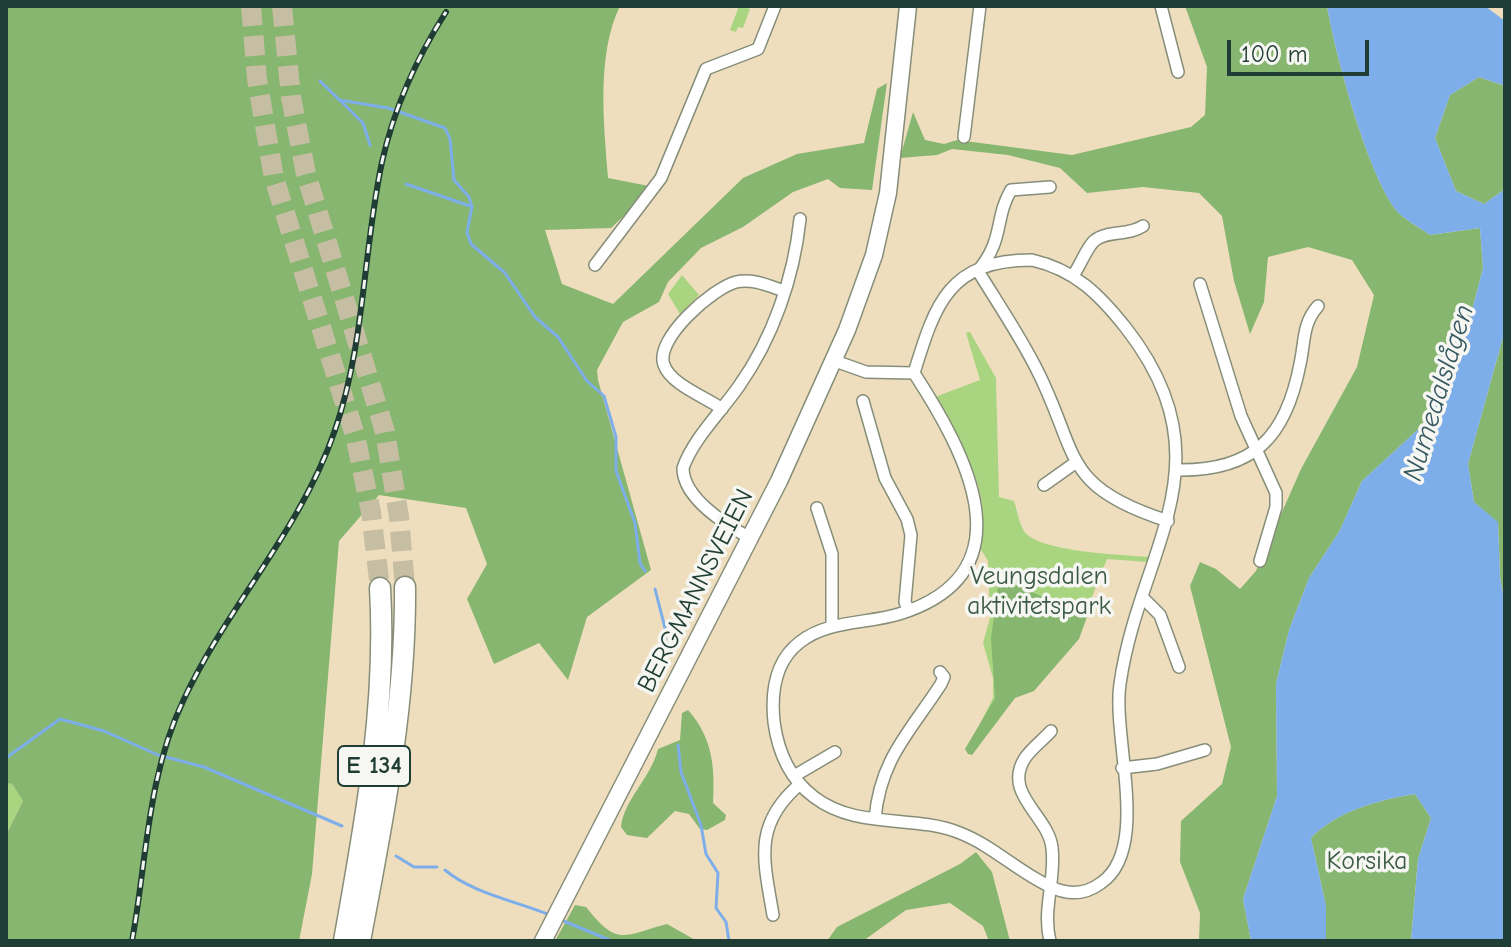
<!DOCTYPE html>
<html>
<head>
<meta charset="utf-8">
<style>
	body { margin:0 }
	#map { position:relative; width:1511px; height:947px; overflow:hidden; background:#eedebe; font-family:"Comic Neue",sans-serif }
	canvas { display:block }
	.frame { position:absolute; inset:0; border:8px solid #1f3d34; pointer-events:none }
	.scale { position:absolute; left:1227px; top:40px; width:142px; height:36px; box-sizing:border-box; border:4px solid #1f3d34; border-top:0; padding-left:10px; font-size:24px; line-height:28px; white-space:nowrap; color:#1f3d34; -webkit-text-stroke:6px #f6f6f2; paint-order:stroke }
</style>
</head>
<body>
<div id="map">
<canvas width="1511" height="947"></canvas>
<div class="frame"></div>
<div class="scale">100 m</div>
</div>
<script>
const c = document.querySelector('canvas').getContext('2d');
c.lineJoin = 'round';
function fill(path, color) { c.fillStyle = color; c.fill(path, 'evenodd'); }
function stroke(path, color, width, dash) { c.strokeStyle = color; c.lineWidth = width; c.lineCap = dash ? 'butt' : 'round'; c.setLineDash(dash || []); c.stroke(path); }
function write(font, color, halo, rows, align = 'center') {
  c.font = font + ' "Comic Neue",sans-serif'; c.lineWidth = 7; c.setLineDash([]); c.textBaseline = 'middle'; c.strokeStyle = halo; c.fillStyle = color; for (const [text, x, y, turn = 0] of rows) {
    c.save(); c.translate(x, y); c.rotate((+turn || 0) * Math.PI / 180); c.textAlign = isNaN(turn) ? turn : align; if (halo) c.strokeText(text, 0, 0); c.fillText(text, 0, 0); c.restore();
  }
}
const green = new Path2D(`
	M739,6l11,3 -7,19 -5,-1 -2,5 -6,-2z
	M682,275l17,20 -19,19 -12,-20z
	M970,332l26,46 3,119 15,4c3,9 5,22 10,30 13,21 101,24 126,26l-2,5 -41,-3 -31,78 -61,58 -42,58 -5,-5 25,-50v-20l-10,-35 7,-25 -2,-57 -8,-13 2,-43 -4,-20 -43,-88 45,-17 -14,-47z
	M6,783l6,1 11,17 -17,34z`);
const forest = new Path2D(`
	M6,6h614c-24,49 -16,119 -12,172l46,9 -43,41 -66,2 17,54 51,20 130,-126 54,-24 67,-11 13,-54 10,-6 -15,107 -32,-2 -12,-9 -35,13 -50,35 -42,21 -33,34 -9,20 -36,20 -26,48 1,10 53,190 -64,47 -19,63 -29,-37 -45,21 -27,-65 20,-35 -21,-56 -87,-13 -40,46 -27,333 -13,67h-293v-106l17,-34 -11,-17 -6,-1z
	M1185,6h142c9,51 39,162 68,203 8,10 24,18 35,26l50,-7 3,40 -14,54 -45,102 -62,57 -23,51 -30,46 -20,52 -13,54 1,112 -34,103 8,42h-52l1,-28 -20,-51 1,-41 41,-37 9,-37 -41,-161 10,-24 16,7 24,20 16,-18 45,-102 56,-102 17,-72 -22,-35 -44,-13 -40,10 -4,45 -14,32 -16,-53 -12,-65 -23,-23 -56,-6 -56,6 -27,-25 -52,-13 -56,-6 -15,6 -37,3 13,-46 12,28 19,4 13,-4 115,15 119,-28 14,-12 2,-48z
	M1479,77l26,9v103l-21,15 -28,-13 -21,-53 15,-43z
	M1505,330v275l-5,-28 -2,-54 -24,-21 -6,-38z
	M1012,583l75,34 -8,22 -45,52 -19,7 -43,57 -4,-1 -3,-5 30,-51 -4,-60 7,-51z
	M688,710c25,28 27,58 25,93l13,12 -1,5 -18,10 -7,-1 -11,-15 -14,-3 -28,27 -20,-3 -6,-8c3,-28 30,-49 37,-78l22,-9 2,-27z
	M1415,794l16,24 -13,41 -7,82h-85v-35l-15,-68c26,-27 67,-38 104,-44z
	M976,852l16,20 18,69h-21l-6,-15 -33,-23 -44,7 -43,31h-36l10,-14 123,-63z
	M575,905l11,2c32,40 36,29 81,17l30,17h-142z`);
const water = new Path2D(`
	M1327,6h158l20,15v65l-26,-9 -29,18 -15,43 21,53 28,13 21,-15v141l-37,134 6,38 24,20 2,55 5,28v336h-94l7,-82 13,-41 -16,-24c-37,6 -78,17 -104,44l15,68v35h-75l-8,-42 34,-103 -1,-112 13,-54 20,-52 30,-46 23,-51 62,-57 45,-102 14,-54 -3,-40 -50,7c-11,-8 -27,-16 -35,-26 -29,-41 -59,-152 -68,-203z`);
const stream = new Path2D(`
	M320,81l43,42 7,22
	M339,100l49,8 57,20 5,11 4,41 15,17 3,10 -5,25 4,12 34,29 30,44 23,20 29,44 17,15 12,41v34l19,52 5,40 5,8
	M406,184l64,22
	M655,589l10,39 1,24
	M678,745l3,27 20,53 5,29 12,19 -2,35 10,14 3,19
	M6,758l54,-39 44,12 54,24 46,12 138,59
	M396,856l18,11h23
	M445,870c27,23 71,31 105,45
	M561,920l51,21`);
const highwayTunnel = new Path2D(`
	M251,6l6,73 17,99 81,257 16,77 9,76
	M282,6l9,91 15,77 79,258 14,85 6,70`);
const street = new Path2D(`
	M1161,6l17,66
	M964,137l16,-131
	M1050,187l-39,3c-17,29 -6,48 -33,81 19,31 40,62 57,95 45,86 23,120 133,155
	M1032,260c43,10 67,34 94,68 106,136 13,221 -6,356 -8,54 31,165 -19,199 -16,12 -34,12 -52,3 -32,-15 -56,-40 -89,-53 -47,-19 -103,-3 -146,-36 -24,-18 -36,-45 -40,-75 -3,-29 1,-61 26,-80 28,-22 66,-18 99,-28 132,-41 67,-161 15,-241 21,-68 34,-113 118,-113z
	M595,265l66,-87 45,-109 52,-20 17,-43
	M1074,274c7,-10 12,-25 20,-33 13,-11 34,-5 49,-15
	M1200,284l41,132 35,77v14l-16,54
	M835,361l31,11 48,1
	M863,401l22,77 22,41 4,16 -6,67 3,8
	M722,409c-16,-12 -51,-24 -58,-44 -10,-26 49,-77 72,-83 16,-4 33,4 48,9
	M1178,470c76,1 108,-33 122,-106 5,-22 2,-40 18,-58
	M1044,485l31,-22
	M817,508l15,46v73
	M750,538c-24,-13 -67,-40 -67,-70 10,-29 38,-56 56,-82 34,-48 55,-109 61,-167
	M1144,599l16,16 19,52
	M1122,768l35,-4 48,-14
	M794,776l41,-24
	M875,819c5,-60 35,-87 66,-135l3,-7 -4,-5
	M773,915c-9,-54 -21,-90 27,-131
	M1050,941c-8,-32 6,-61 2,-93 -3,-32 -50,-54 -27,-90 7,-10 18,-18 26,-27`);
const secondary = new Path2D(`
	M543,941l236,-460 68,-151 27,-75 14,-62 20,-187`);
const highway = new Path2D(`
	M344,941c21,-118 43,-233 36,-353
	M360,941c22,-118 46,-233 45,-354`);
const rail = new Path2D(`
	M132,941c15,-82 15,-165 52,-242 44,-94 117,-169 151,-269 30,-87 28,-179 47,-268 12,-54 34,-103 64,-150`);
const shields = [
	[374,766,72]
];
const shieldNames = [
	["E 134",374,766]
];
const parkNames = [
	["Veungsdalen",1039,577],
	["aktivitetspark",1039,607],
	["Korsika",1367,862]
];
const streetNames = [
	["BERGMANNSVEIEN",696,591,-63]
];
const waterNames = [
	["Numedalslågen",1439,393,-73]
];
fill(green, '#a9d581');
fill(forest, '#86b66f');
fill(water, '#7eaee9');
stroke(stream, '#7eaee9', 3);
stroke(highwayTunnel, '#c5bea2', 20, [20, 10]);
stroke(street, '#868e79', 14);
stroke(secondary, '#868e79', 19);
stroke(highway, '#868e79', 23);
stroke(street, '#fff', 11);
stroke(secondary, '#fff', 16);
stroke(highway, '#fff', 20);
stroke(rail, '#1f3d34', 6);
stroke(rail, '#f6f6f2', 3, [9]);
for (const [x, y, w] of shields) { const box = new Path2D(); box.roundRect(x - w / 2, y - 20, w, 40, 6); c.fillStyle = '#f6f6f2'; c.fill(box); stroke(box, '#1f3d34', 2); }
write('bold 24px', '#1f3d34', null, shieldNames);
write('26px', '#3b5b43', '#f6f6f2', parkNames);
write('26px', '#1f3d34', '#f6f6f2', streetNames);
write('italic 28px', '#375961', '#f6f6f2', waterNames);
</script>
</body>
</html>
